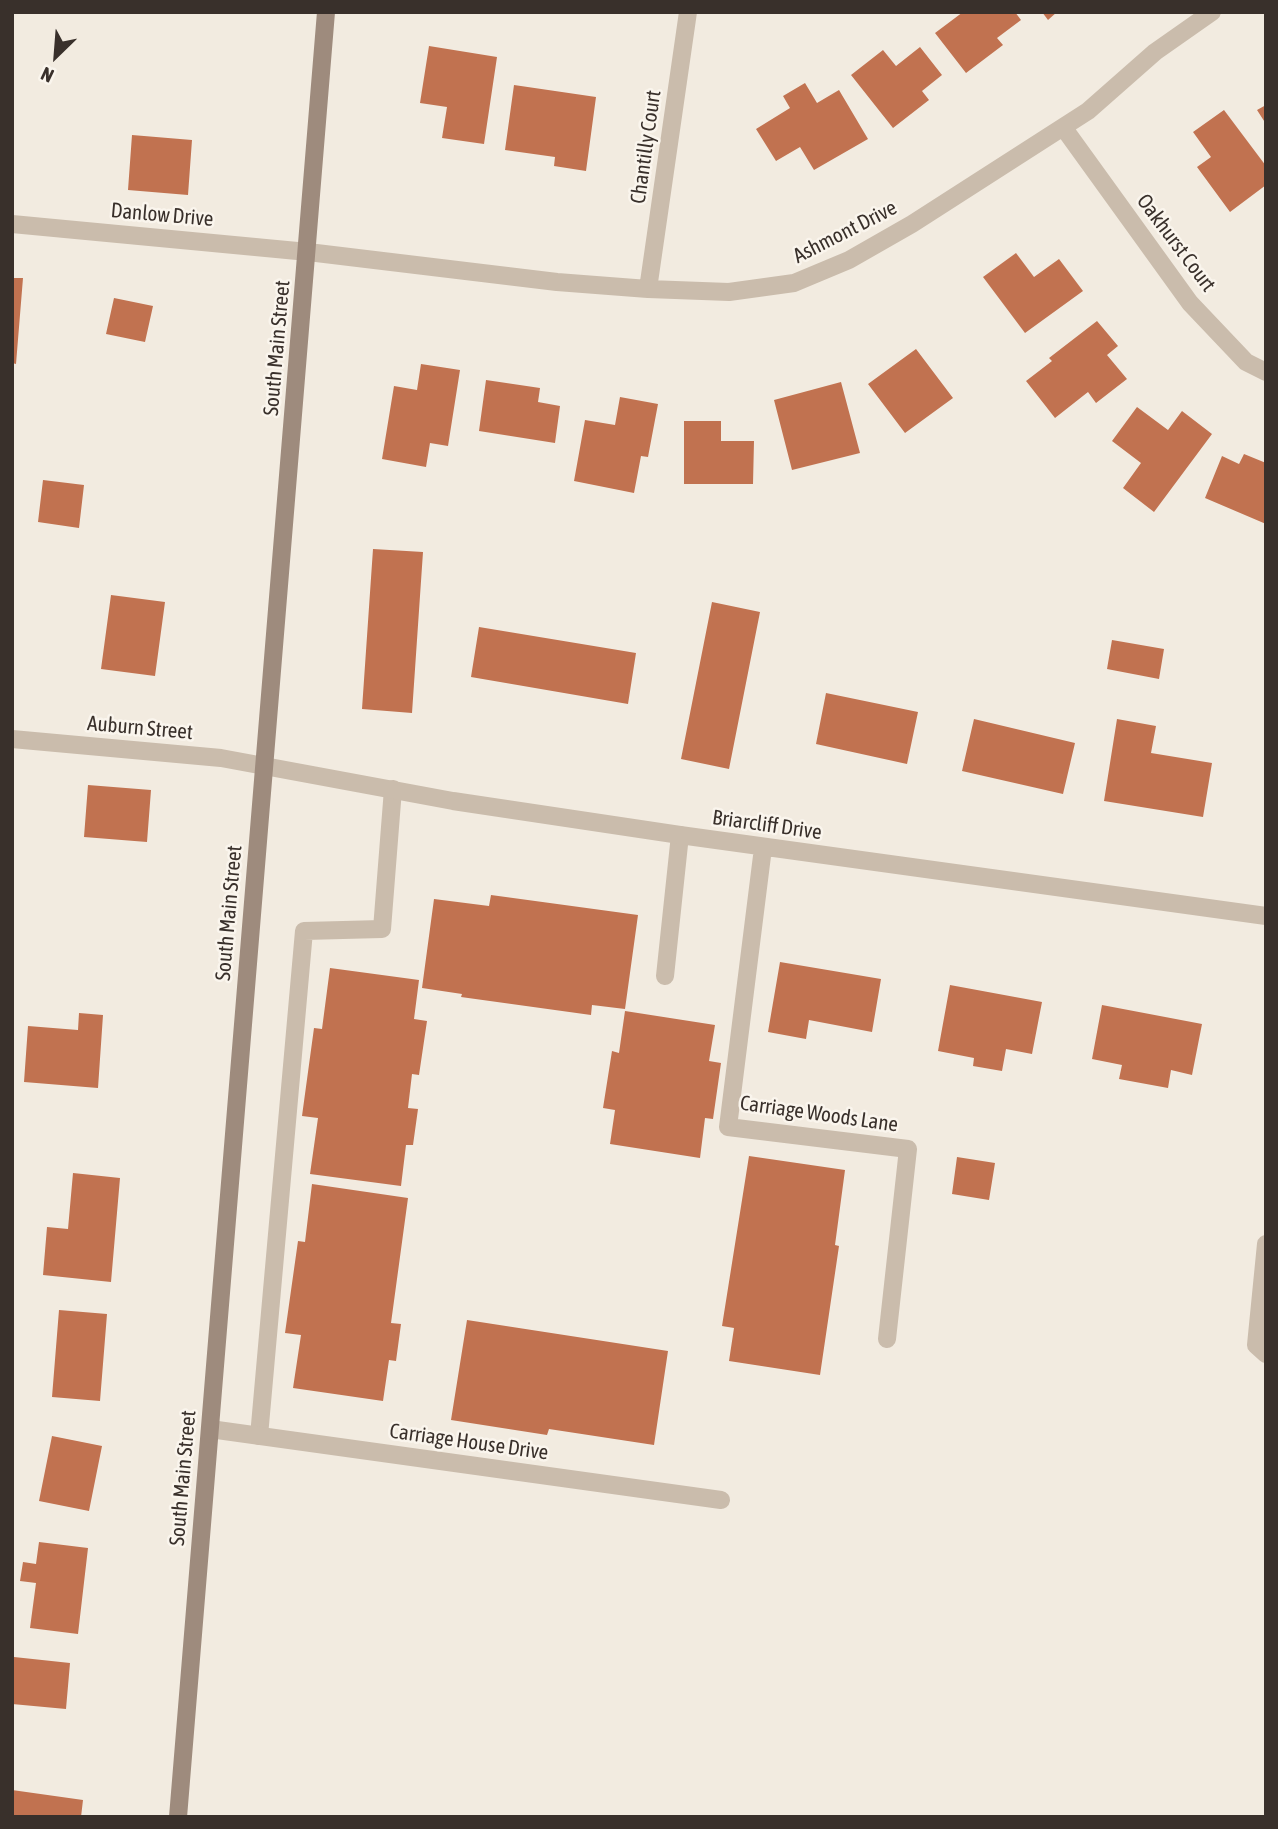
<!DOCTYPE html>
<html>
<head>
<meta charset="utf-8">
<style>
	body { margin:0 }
	#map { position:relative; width:1278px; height:1829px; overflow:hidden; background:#f2ebe0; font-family:"Asap Condensed",sans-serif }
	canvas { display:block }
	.frame { position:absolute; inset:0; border:14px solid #39302b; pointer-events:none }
	.north { position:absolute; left:21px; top:21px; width:70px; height:70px; -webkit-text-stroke:5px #faf5ed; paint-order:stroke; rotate:205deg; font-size:19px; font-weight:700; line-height:28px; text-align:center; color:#39302b }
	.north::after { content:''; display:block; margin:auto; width:24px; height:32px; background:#39302b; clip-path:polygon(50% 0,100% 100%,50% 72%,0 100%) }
</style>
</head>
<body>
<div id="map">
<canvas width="1278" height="1829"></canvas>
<div class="frame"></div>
<div class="north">N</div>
</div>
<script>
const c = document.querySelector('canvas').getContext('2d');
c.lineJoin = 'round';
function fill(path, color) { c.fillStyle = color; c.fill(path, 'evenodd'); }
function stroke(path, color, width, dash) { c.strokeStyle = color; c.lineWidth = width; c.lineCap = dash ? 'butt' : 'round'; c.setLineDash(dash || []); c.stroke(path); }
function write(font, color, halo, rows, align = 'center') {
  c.font = font + ' "Asap Condensed",sans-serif'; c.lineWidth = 5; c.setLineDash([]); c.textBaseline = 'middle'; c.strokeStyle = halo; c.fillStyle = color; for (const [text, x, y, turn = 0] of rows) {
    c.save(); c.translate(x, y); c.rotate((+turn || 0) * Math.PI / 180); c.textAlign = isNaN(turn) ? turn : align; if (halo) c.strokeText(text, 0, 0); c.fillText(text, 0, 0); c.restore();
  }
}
const building = new Path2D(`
	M963,12h52l6,8 -24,18 6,7 -37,28 -31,-40z
	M1042,12h15l-9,8z
	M429,46l68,11 -13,87 -42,-6 5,-31 -27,-4z
	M920,47l22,28 -20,16 7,9 -36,28 -42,-53 32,-25 13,16z
	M805,83l12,20 22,-13 29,49 -54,31 -14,-23 -24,14 -20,-32 34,-21 -7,-12z
	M514,85l82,12 -10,74 -32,-5 1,-9 -50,-7z
	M1266,105v19l-9,-14z
	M1224,110l42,56v19l-36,27 -33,-45 14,-10 -18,-25z
	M132,135l60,5 -4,55 -60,-5z
	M1016,253l18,24 25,-18 24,32 -58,42 -42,-56z
	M12,278h11l-7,86 -4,-1z
	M114,298l39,8 -8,36 -39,-8z
	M1097,321l21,25 -11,9 20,24 -31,24 -8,-11 -33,26 -29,-37 26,-20 -3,-3z
	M916,349l37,49 -48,35 -37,-49z
	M421,364l39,6 -12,76 -18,-3 -4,24 -44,-8 12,-73 23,4z
	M486,380l54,8 -2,14 22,4 -5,37 -76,-12z
	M841,382l19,71 -68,17 -18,-70z
	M620,397l38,7 -10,53 -7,-1 -7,37 -60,-12 11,-61 30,5z
	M1137,407l31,23 14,-19 30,23 -58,78 -31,-24 18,-25 -29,-22z
	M684,421h37v20h33l-1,43h-69z
	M1244,454l22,9v61l-61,-26 17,-42 17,8z
	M43,480l41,5 -5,43 -41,-6z
	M373,549l50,3 -11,161 -50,-4z
	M111,595l54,7 -10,74 -54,-7z
	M712,602l48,10 -31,157 -48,-10z
	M479,627l157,26 -8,51 -157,-27z
	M1112,640l52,9 -5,30 -52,-10z
	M826,693l92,19 -11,52 -91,-20z
	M974,719l101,24 -12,51 -101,-23z
	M1117,719l39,7 -5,27 61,10 -9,54 -99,-16z
	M88,785l63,5 -4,52 -63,-5z
	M491,895l147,20 -13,94 -33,-4 -1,10 -130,-18 1,-3 -40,-6 12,-89 55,7z
	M780,962l101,17 -9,53 -63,-12 -3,19 -38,-7z
	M330,968l89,12 -5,39 13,2 -8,54 -7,-1 -4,34 10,1 -5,36h-7l-5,41 -91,-12 8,-56 -16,-2 12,-88 8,1z
	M950,985l92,17 -10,52 -26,-5 -4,22 -29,-5 1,-8 -36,-7z
	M1102,1005l100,19 -10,51 -21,-5 -3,18 -49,-9 3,-14 -30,-6z
	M625,1011l90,14 -6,36 12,2 -8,56 -8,-1 -5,40 -90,-14 5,-34 -12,-2 9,-57 7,2z
	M79,1013l24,2 -5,73 -74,-6 4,-56 50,4z
	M749,1156l96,14 -10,75 4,1 -19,129 -91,-14 5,-33 -12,-2z
	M957,1157l38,6 -6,37 -37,-6z
	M73,1173l47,5 -9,104 -68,-7 4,-48 21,2z
	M312,1184l96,14 -17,125 10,1 -5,37 -7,-1 -6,41 -90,-13 8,-53 -16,-2 13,-92 7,1z
	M59,1310l48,4 -7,87 -48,-4z
	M467,1320l201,31 -14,94 -105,-16 -2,6 -96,-15z
	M52,1436l50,10 -13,65 -50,-10z
	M39,1542l49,6 -10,86 -48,-6 6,-45 -16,-2 3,-19 13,2z
	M14,1657l56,6 -4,46 -54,-5z
	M12,1790l71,10 -2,17h-69z`);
const service = new Path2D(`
	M665,976l15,-141
	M1266,1244l-10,101 10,9
	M259,1436l45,-505 78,-2 11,-140`);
const minor = new Path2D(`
	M1063,127l127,176 56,59 20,10
	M12,224l296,28 249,30 91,7 81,3 65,-9 55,-23 63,-36 176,-113 67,-59 57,-40
	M648,289l40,-277
	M12,739l209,19 232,43 227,34 586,81
	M763,848l-35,279 180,22 -21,190
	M210,1429l511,71`);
const secondary = new Path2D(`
	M178,1817l148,-1805`);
const streetNames = [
	["Chantilly Court",646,147,-82],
	["Danlow Drive",162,215,5],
	["Ashmont Drive",845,232,-27],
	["Oakhurst Court",1176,243,53],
	["South Main Street",277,348,-85],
	["Auburn Street",140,728,5],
	["Briarcliff Drive",767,825,8],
	["South Main Street",229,913,-85],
	["Carriage Woods Lane",819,1114,8],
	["Carriage House Drive",469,1442,8],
	["South Main Street",183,1478,-85]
];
fill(building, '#c17250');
stroke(service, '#cabcac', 18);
stroke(minor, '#cabcac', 18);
stroke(secondary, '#9e8b7d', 18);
write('21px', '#39302b', '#faf5ed', streetNames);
</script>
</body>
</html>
